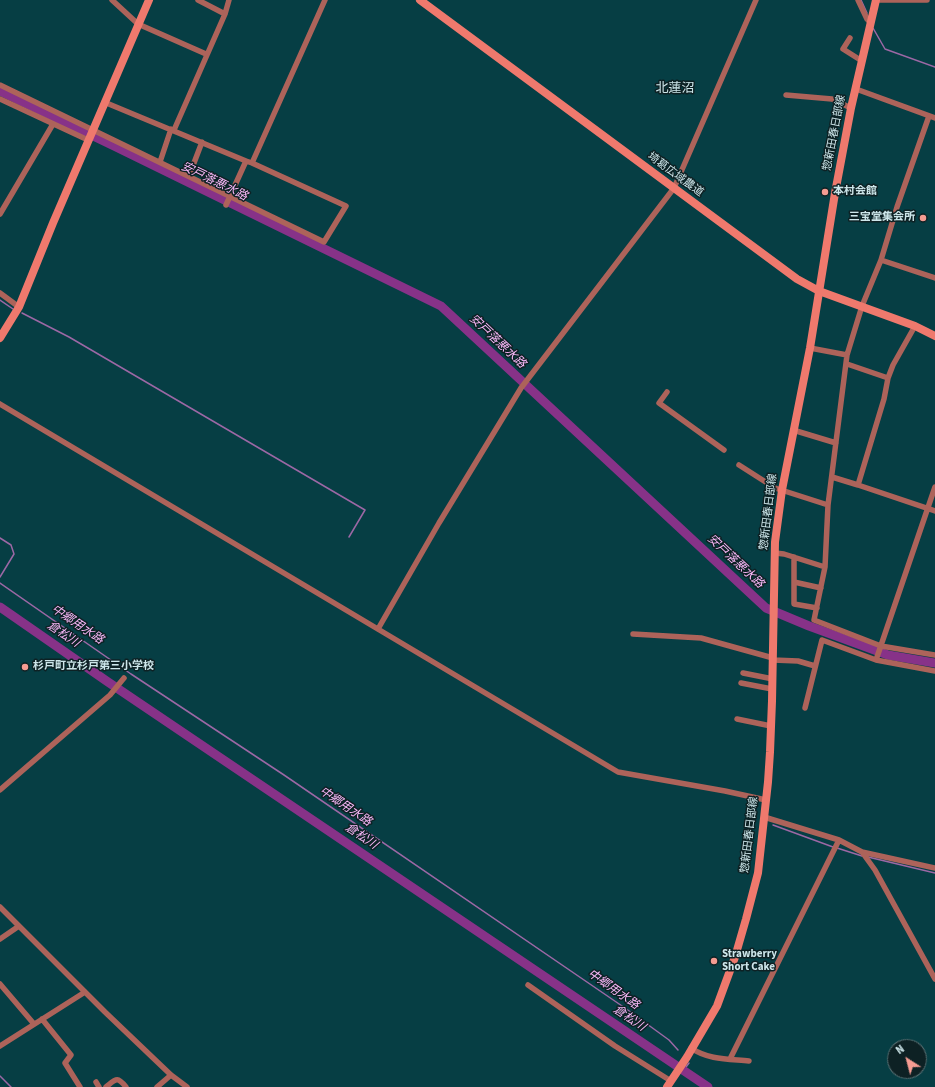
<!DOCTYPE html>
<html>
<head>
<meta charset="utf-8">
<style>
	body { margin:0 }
	#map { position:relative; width:935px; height:1087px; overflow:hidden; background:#063e44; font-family:"Source Sans 3",sans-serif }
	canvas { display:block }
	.north { position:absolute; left:887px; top:1039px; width:40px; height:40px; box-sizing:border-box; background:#0d2124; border:1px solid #5a7073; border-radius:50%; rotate:324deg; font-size:11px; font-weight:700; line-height:16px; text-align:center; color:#cde6ea }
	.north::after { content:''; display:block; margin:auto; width:14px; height:18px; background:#f59c92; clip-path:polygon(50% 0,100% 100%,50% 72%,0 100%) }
</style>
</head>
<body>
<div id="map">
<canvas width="935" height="1087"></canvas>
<div class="north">N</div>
</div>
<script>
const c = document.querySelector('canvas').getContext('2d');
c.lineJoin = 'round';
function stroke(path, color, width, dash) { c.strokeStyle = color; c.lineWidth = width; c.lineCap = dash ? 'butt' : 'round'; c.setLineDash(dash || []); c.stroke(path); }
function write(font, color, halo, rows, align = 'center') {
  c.font = font + ' "Source Sans 3","Noto Sans JP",sans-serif'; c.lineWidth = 3; c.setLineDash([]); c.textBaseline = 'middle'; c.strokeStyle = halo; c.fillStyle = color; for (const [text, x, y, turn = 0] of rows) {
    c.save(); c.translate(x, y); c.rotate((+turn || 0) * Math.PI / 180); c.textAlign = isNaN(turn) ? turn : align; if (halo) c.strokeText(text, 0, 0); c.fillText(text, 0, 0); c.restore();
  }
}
const stream = new Path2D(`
	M861,0l6,13
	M873,28l12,21 50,18
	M0,300l13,9
	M22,313l47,24 296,173 -16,27
	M0,538l11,7 3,9 -14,23
	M0,583l131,91 153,101 341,233 44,32 9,10
	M773,825l60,22
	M837,848l25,8
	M868,857l67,16
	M683,1071l6,-8
	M0,1076l11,11`);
const river = new Path2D(`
	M0,91l114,55 327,160 325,302 43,18 79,29 47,8
	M0,607l108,75 600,405`);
const street = new Path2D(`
	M112,0l26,24 68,30
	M198,0l27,14
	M858,0l9,19 4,4
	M876,0h51
	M850,38l-7,11 19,12
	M0,85l324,157 22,-36 -94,-43
	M856,89l79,29
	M786,95l46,4 19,9
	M0,99l88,41
	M104,102l142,59
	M929,116l-32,91 -16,53 -19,46 -15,49 -19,150 -3,62 -11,53 67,26 54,9
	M174,130l51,-116 4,-14
	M160,162l11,-33
	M189,176l13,-34
	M226,205l20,-44 6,2 73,-163
	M0,214l53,-90
	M881,260l54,18
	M0,293l19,14
	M915,326l-22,39 -5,13 -4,21 -26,86 77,26
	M810,348l37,7
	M847,364l41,14
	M667,392l-8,11 65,47
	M0,404l618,368 107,19 41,9
	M793,430l43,13
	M739,465l36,23 53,17
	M832,477l26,8
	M775,553l9,1 41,13
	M794,557v47l23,4
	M794,582l27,6
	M378,629l61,-106 82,-135 153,-200 82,-188
	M633,634l68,4 72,20
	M773,660l25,1 17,5
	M876,660l59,-173
	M743,673l30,6
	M741,683l31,6
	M805,708l17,-68 54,20 59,11
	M737,719l34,7
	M0,790l110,-95 14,-17
	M764,817l75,23 23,12 13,18 60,109
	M862,852l73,16
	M0,907l105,105 66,63 16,12
	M0,939l19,-13
	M0,984l34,40
	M528,985l87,61 56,35
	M42,1019l29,36 -6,8 15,24
	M0,1046l85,-54
	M691,1048c17,12 39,11 58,13
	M730,1059l109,-219
	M96,1082l3,5
	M106,1087c10,-8 11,-11 20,0
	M157,1087l14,-12`);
const secondary = new Path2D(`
	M420,0l377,279 22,12 96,35 20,10
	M0,338l19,-31 34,-84 96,-223
	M667,1087l20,-30 30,-51 18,-49 11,-38 12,-46 10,-91 2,-30 2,-51 3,-159 7,-52 28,-142 25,-155 16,-85 25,-108`);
const markers = [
	[825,192,4,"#f59c92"],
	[923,218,4,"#f59c92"],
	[25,667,4,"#f59c92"],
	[714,961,4,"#f59c92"]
];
const streetNames = [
	["惣新田春日部線",835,133,-79],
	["埼葛広域農道",675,175,36],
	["惣新田春日部線",769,512,-83],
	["惣新田春日部線",750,835,-83]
];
const poiNames = [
	["本村会館",833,192],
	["三宝堂集会所",915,218,"right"],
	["杉戸町立杉戸第三小学校",33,667],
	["Strawberry",722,955],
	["Short Cake",722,968]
];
const waterNames = [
	["安戸落悪水路",214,182,26],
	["安戸落悪水路",497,342,43],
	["安戸落悪水路",735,562,43],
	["中郷用水路",77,625,34],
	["倉松川",63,635,34],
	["中郷用水路",345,807,34],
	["倉松川",361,837,34],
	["中郷用水路",613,990,35],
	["倉松川",629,1019,34]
];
const quarterNames = [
	["北蓮沼",675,89]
];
stroke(stream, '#9c68a5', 1.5);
stroke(river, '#873288', 9);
stroke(street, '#ad635a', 5.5);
stroke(secondary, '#ef796d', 8);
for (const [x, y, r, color] of markers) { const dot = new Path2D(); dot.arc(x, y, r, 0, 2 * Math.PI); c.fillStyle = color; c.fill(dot); stroke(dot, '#0d2124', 1.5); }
write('11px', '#cde6ea', '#0d2124', streetNames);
write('bold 11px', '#cde6ea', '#0d2124', poiNames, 'left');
write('italic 12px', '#f8b7f7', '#0d2124', waterNames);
write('13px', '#cde6ea', '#0d2124', quarterNames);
</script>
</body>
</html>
